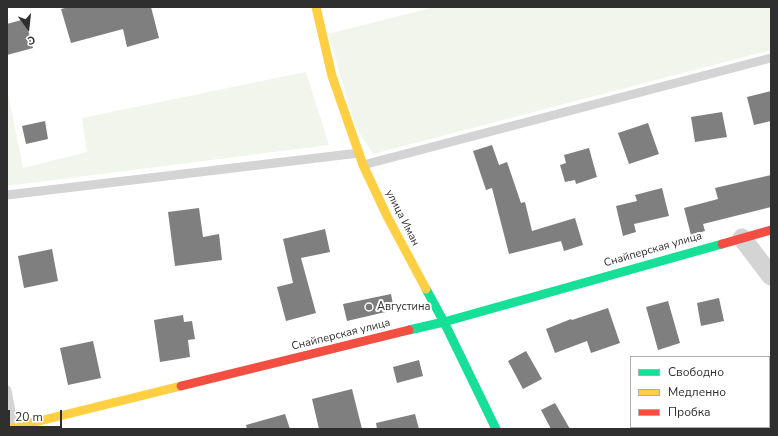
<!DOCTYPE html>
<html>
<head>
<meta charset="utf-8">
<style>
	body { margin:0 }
	#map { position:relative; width:778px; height:436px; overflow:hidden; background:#fff; font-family:"Nunito Sans",sans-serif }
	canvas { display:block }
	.frame { position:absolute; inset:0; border:8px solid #2f2f2f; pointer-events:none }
	.legend { position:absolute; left:630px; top:356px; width:140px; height:72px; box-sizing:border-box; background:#fff; border:1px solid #acacac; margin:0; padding:5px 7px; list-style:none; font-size:12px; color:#2f2f2f }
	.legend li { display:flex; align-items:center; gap:8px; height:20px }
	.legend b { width:20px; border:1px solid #acacac }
	.north { position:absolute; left:8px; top:8px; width:40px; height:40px; -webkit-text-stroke:3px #fff; paint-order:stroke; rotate:165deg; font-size:11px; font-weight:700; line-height:16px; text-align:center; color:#2f2f2f }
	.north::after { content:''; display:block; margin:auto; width:14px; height:18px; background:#2f2f2f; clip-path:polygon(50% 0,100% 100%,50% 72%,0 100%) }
	.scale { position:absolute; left:8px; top:410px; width:54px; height:18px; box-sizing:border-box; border:2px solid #2f2f2f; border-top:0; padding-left:5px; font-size:12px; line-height:14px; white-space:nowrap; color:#2f2f2f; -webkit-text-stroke:3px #fff; paint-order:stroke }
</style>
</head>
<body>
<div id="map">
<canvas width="778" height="436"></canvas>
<div class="frame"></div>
<ul class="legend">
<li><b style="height:5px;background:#16e098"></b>Свободно</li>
<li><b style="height:5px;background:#ffcf43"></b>Медленно</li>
<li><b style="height:5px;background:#f24e42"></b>Пробка</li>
</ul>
<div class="north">С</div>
<div class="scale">20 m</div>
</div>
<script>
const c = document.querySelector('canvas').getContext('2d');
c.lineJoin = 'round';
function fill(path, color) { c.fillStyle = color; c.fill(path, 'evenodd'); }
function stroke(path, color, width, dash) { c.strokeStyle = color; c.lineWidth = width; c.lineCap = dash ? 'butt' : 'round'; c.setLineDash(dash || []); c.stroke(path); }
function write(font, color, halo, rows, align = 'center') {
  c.font = font + ' "Nunito Sans",sans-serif'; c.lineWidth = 4; c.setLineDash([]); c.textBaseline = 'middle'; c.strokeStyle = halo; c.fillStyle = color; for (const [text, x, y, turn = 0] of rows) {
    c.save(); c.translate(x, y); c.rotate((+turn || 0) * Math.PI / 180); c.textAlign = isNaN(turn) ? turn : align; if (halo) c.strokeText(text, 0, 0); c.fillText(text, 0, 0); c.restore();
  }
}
const green = new Path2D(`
	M435,7h336v43l-398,104 -17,-26 -28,-94z
	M306,72l23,73 -322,41v-97l16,79 64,-16 -5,-34z`);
const building = new Path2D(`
	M69,7h82l8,31 -32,9 -4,-18 -52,14 -10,-34z
	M25,19l8,29 -26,7v-31z
	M771,91v30l-17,4 -7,-28z
	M722,112l5,25 -32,5 -4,-25z
	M45,121l3,18 -22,5 -4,-18z
	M648,123l11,31 -30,10 -11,-31z
	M492,145l7,20 8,-3 14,41 4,-1 7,29 43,-13 8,27 -19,6 -3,-10 -52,13 -17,-66 -6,2 -13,-39z
	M589,148l8,29 -21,7 -1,-4 -10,2 -5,-17 6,-2 -2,-8z
	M771,175v32l-68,17 2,7 -14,4 -7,-27 34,-9 -3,-11z
	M662,188l7,28 -35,8 2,8 -13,4 -7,-30 21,-5 -2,-6z
	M199,208l4,29 16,-3 3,26 -47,6 -7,-54z
	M325,229l5,23 -29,6 15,55 -30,8 -9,-34 16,-4 -10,-44z
	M52,249l6,32 -34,7 -6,-32z
	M391,294l3,16 -47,11 -4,-17z
	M719,298l5,23 -23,5 -4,-23z
	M668,301l12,42 -22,7 -12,-43z
	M608,308l12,35 -29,10 -4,-12 -32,12 -9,-24 25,-10 1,1z
	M183,315l1,7 8,-1 3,18 -7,1 2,17 -30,5 -6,-42z
	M93,341l8,37 -33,7 -8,-37z
	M526,351l16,28 -19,10 -15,-28z
	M419,360l4,16 -26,7 -4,-16z
	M352,389l10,40h-43l-7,-30z
	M555,403l15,26h-19l-10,-19z
	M285,414l5,15h-43l-1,-4z
	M415,414l4,15h-42l-1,-6z`);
const lane = new Path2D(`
	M363,165l408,-107
	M7,195l352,-42
	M7,390l7,37`);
const street = new Path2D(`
	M742,238l29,38`);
const fast = new Path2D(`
	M426,289l18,33 52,107
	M409,330l35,-8 278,-78`);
const slow = new Path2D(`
	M316,7l16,69 31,89 25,53 38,71
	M7,429l174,-43`);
const jam = new Path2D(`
	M722,244l49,-14
	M181,386l228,-56`);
const markers = [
	[369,307,4,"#787878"]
];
const streetNames = [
	["улица Иман",402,218,63],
	["Снайперская улица",653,250,-16],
	["Снайперская улица",341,335,-14]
];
const poiNames = [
	["Августина",377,307]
];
fill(green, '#f1f5eb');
fill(building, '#7f7f7f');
stroke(lane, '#d4d4d4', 9);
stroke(street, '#d4d4d4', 19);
stroke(fast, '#16e098', 9);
stroke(slow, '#ffcf43', 9);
stroke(jam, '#f24e42', 9);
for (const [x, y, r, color] of markers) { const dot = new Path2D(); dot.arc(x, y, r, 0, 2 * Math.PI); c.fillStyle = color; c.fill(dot); stroke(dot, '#fff', 1.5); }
write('11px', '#2f2f2f', '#fff', streetNames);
write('11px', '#2f2f2f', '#fff', poiNames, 'left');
</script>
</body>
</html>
